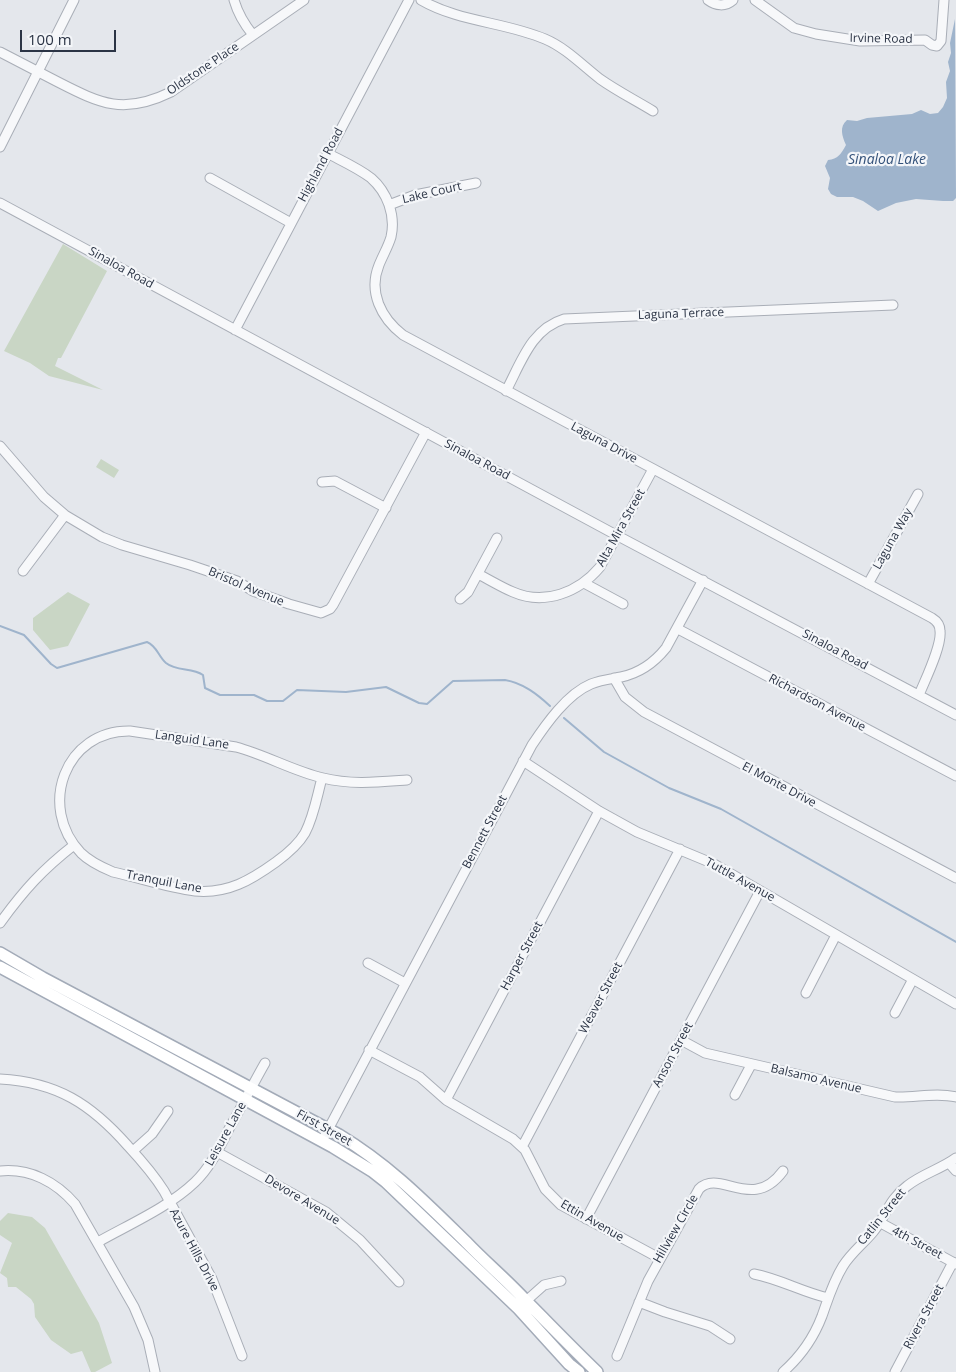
<!DOCTYPE html>
<html>
<head>
<meta charset="utf-8">
<style>
	body { margin:0 }
	#map { position:relative; width:956px; height:1372px; overflow:hidden; background:#e4e7ec; font-family:"Open Sans",sans-serif }
	canvas { display:block }
	.scale { position:absolute; left:20px; top:30px; width:96px; height:22px; box-sizing:border-box; border:2px solid #2b3445; border-top:0; padding-left:6px; font-size:15px; line-height:18px; white-space:nowrap; color:#2b3445; -webkit-text-stroke:4px #f4f6f9; paint-order:stroke }
</style>
</head>
<body>
<div id="map">
<canvas width="956" height="1372"></canvas>
<div class="scale">100 m</div>
</div>
<script>
const c = document.querySelector('canvas').getContext('2d');
c.lineJoin = 'round';
function fill(path, color) { c.fillStyle = color; c.fill(path, 'evenodd'); }
function stroke(path, color, width, dash) { c.strokeStyle = color; c.lineWidth = width; c.lineCap = dash ? 'butt' : 'round'; c.setLineDash(dash || []); c.stroke(path); }
function write(font, color, halo, rows, align = 'center') {
  c.font = font + ' "Open Sans",sans-serif'; c.lineWidth = 4.5; c.setLineDash([]); c.textBaseline = 'middle'; c.strokeStyle = halo; c.fillStyle = color; for (const [text, x, y, turn = 0] of rows) {
    c.save(); c.translate(x, y); c.rotate((+turn || 0) * Math.PI / 180); c.textAlign = isNaN(turn) ? turn : align; if (halo) c.strokeText(text, 0, 0); c.fillText(text, 0, 0); c.restore();
  }
}
const green = new Path2D(`
	M63,244l44,27 -46,87h-3l-3,8 48,24 -54,-14 -19,-13 -26,-12z
	M101,459l18,11 -5,8 -18,-11z
	M68,592l22,12 -22,42 -18,4 -17,-20v-12z
	M8,1213l24,4 13,11 54,95 13,40 -17,9h-4l-9,-21 -11,3 -20,-14 -16,-23 -1,-13 -3,-5 -15,-12h-8l-1,-9 -7,-5 12,-30 -12,-8v-14z`);
const water = new Path2D(`
	M955,19l1,179 -3,3h-10l-27,-2 -20,4 -18,8 -15,-10 -10,-4h-16l-6,-3 -3,-5 2,-11 -5,-12 3,-6c10,-1 13,-6 18,-15 -4,-9 -7,-18 1,-25l10,1 10,-3 45,-4 9,-4 9,4 8,-1 5,-6 4,-9 -1,-16 4,-11 -2,-9 3,-9 -1,-10z`);
const stream = new Path2D(`
	M0,626l24,9 27,29 6,4 90,-26c10,4 11,14 19,21 11,9 26,4 37,12l2,13 15,7h34l13,6h16l14,-11 49,2 40,-5 33,16 8,1 26,-23 52,-1c18,3 32,14 45,26
	M564,718l40,34 65,36 52,21 235,133`);
const minor = new Path2D(`
	M234,0c4,14 10,24 19,35
	M421,0c38,22 84,22 124,39 21,9 37,26 55,40 17,12 35,21 53,32
	M708,0c8,6 17,7 25,0
	M755,0l39,28 22,6 44,7 65,-1 7,5 5,1 4,-5 3,-41
	M0,52c19,10 39,20 58,30 43,22 66,33 113,10l133,-92
	M0,147l74,-147
	M327,153c15,8 31,15 44,25 16,14 25,37 20,59 -3,10 -8,18 -12,28 -11,27 2,53 24,70l529,283c5,3 8,7 8,13 2,15 -15,49 -21,64
	M210,178l81,45
	M0,203l618,333 338,179
	M389,205l26,-10 61,-12
	M235,330l174,-330
	M506,391c15,-28 25,-62 58,-72l329,-14
	M0,446l44,51 21,18 37,22 20,8 68,20 47,16 16,10 36,13 32,9 9,-4 3,-4 93,-173
	M322,482l13,-1 51,27
	M23,571l42,-56
	M478,574c12,6 23,13 35,18 32,14 66,0 87,-25l53,-98
	M584,583l39,21
	M868,584l50,-90
	M460,599l8,-7 29,-54
	M678,629l278,147
	M614,678l11,19 19,15 312,166
	M523,761l76,50 38,21 77,32 242,140
	M322,778c-5,18 -8,38 -17,55 -7,12 -18,21 -29,29 -25,18 -48,32 -81,29 -26,-3 -55,-13 -82,-19 -12,-5 -23,-10 -32,-19 -44,-46 -16,-123 49,-122l106,16c30,8 57,24 87,31 28,7 56,4 84,2
	M0,923c24,-33 42,-53 74,-78
	M368,963l37,20
	M806,993l30,-58
	M895,1013l18,-34
	M681,1040l24,13 190,44c20,1 41,-5 61,0
	M369,1050l51,27 26,23 67,39 12,11 20,39 16,16 98,53
	M0,1079c57,3 91,25 128,67 13,14 26,29 36,45l48,88 30,77
	M735,1095l16,-30
	M446,1100l153,-289
	M322,1141l210,-396c14,-21 35,-51 59,-61 10,-4 20,-5 30,-7 19,-4 33,-14 45,-29l37,-68
	M522,1147l158,-298
	M133,1151l19,-17 16,-23
	M217,1152l109,60 34,28 39,42
	M949,1163l7,8
	M0,1171c30,-3 56,11 75,33l59,103 14,33 7,32
	M586,1219l174,-328
	M879,1222l77,42
	M98,1242c32,-18 71,-35 97,-60 16,-15 25,-36 35,-55 12,-21 23,-43 35,-64
	M754,1274c26,5 48,18 74,24
	M526,1301l18,-16 17,-4
	M639,1302l26,10 45,14 20,13
	M617,1356l31,-75 51,-92c21,-21 53,24 84,-18
	M783,1372c17,-15 31,-35 39,-56 6,-17 11,-34 21,-50 8,-13 20,-22 30,-34 13,-15 15,-32 34,-46 15,-12 34,-17 49,-28
	M895,1372l58,-110`);
const major = new Path2D(`
	M0,953l43,25 296,157c51,31 85,66 128,108 19,20 41,38 60,59 23,23 46,47 70,70
	M0,967l333,180 39,24 14,11 133,127 50,55 10,8`);
const streetNames = [
	["Irvine Road",881,39,1],
	["Oldstone Place",203,69,-34],
	["Highland Road",321,165,-62],
	["Lake Court",432,193,-13],
	["Sinaloa Road",121,268,29],
	["Laguna Terrace",681,314,-2],
	["Laguna Drive",604,443,28],
	["Sinaloa Road",477,460,28],
	["Alta Mira Street",621,528,-61],
	["Laguna Way",893,539,-61],
	["Bristol Avenue",246,587,23],
	["Sinaloa Road",835,650,28],
	["Richardson Avenue",817,703,28],
	["Languid Lane",192,740,8],
	["El Monte Drive",779,785,28],
	["Bennett Street",485,832,-62],
	["Tuttle Avenue",740,880,29],
	["Tranquil Lane",164,882,11],
	["Harper Street",522,956,-62],
	["Weaver Street",601,998,-62],
	["Anson Street",673,1055,-62],
	["Balsamo Avenue",816,1079,13],
	["First Street",324,1128,29],
	["Leisure Lane",226,1134,-61],
	["Devore Avenue",302,1200,31],
	["Catlin Street",882,1217,-51],
	["Ettin Avenue",592,1221,30],
	["Hillview Circle",676,1229,-60],
	["4th Street",917,1243,28],
	["Azure Hills Drive",194,1250,62],
	["Rivera Street",924,1317,-62]
];
const waterNames = [
	["Sinaloa Lake",887,160]
];
fill(green, '#c9d6c5');
fill(water, '#9fb4cc');
stroke(stream, '#9fb4cc', 2);
stroke(minor, '#a9aeb7', 11);
stroke(major, '#a3abb8', 14);
stroke(minor, '#f7f8fa', 9);
stroke(major, '#fff', 11);
write('12px', '#2b3445', '#f4f6f9', streetNames);
write('italic 14px', '#34527a', '#f4f6f9', waterNames);
</script>
</body>
</html>
